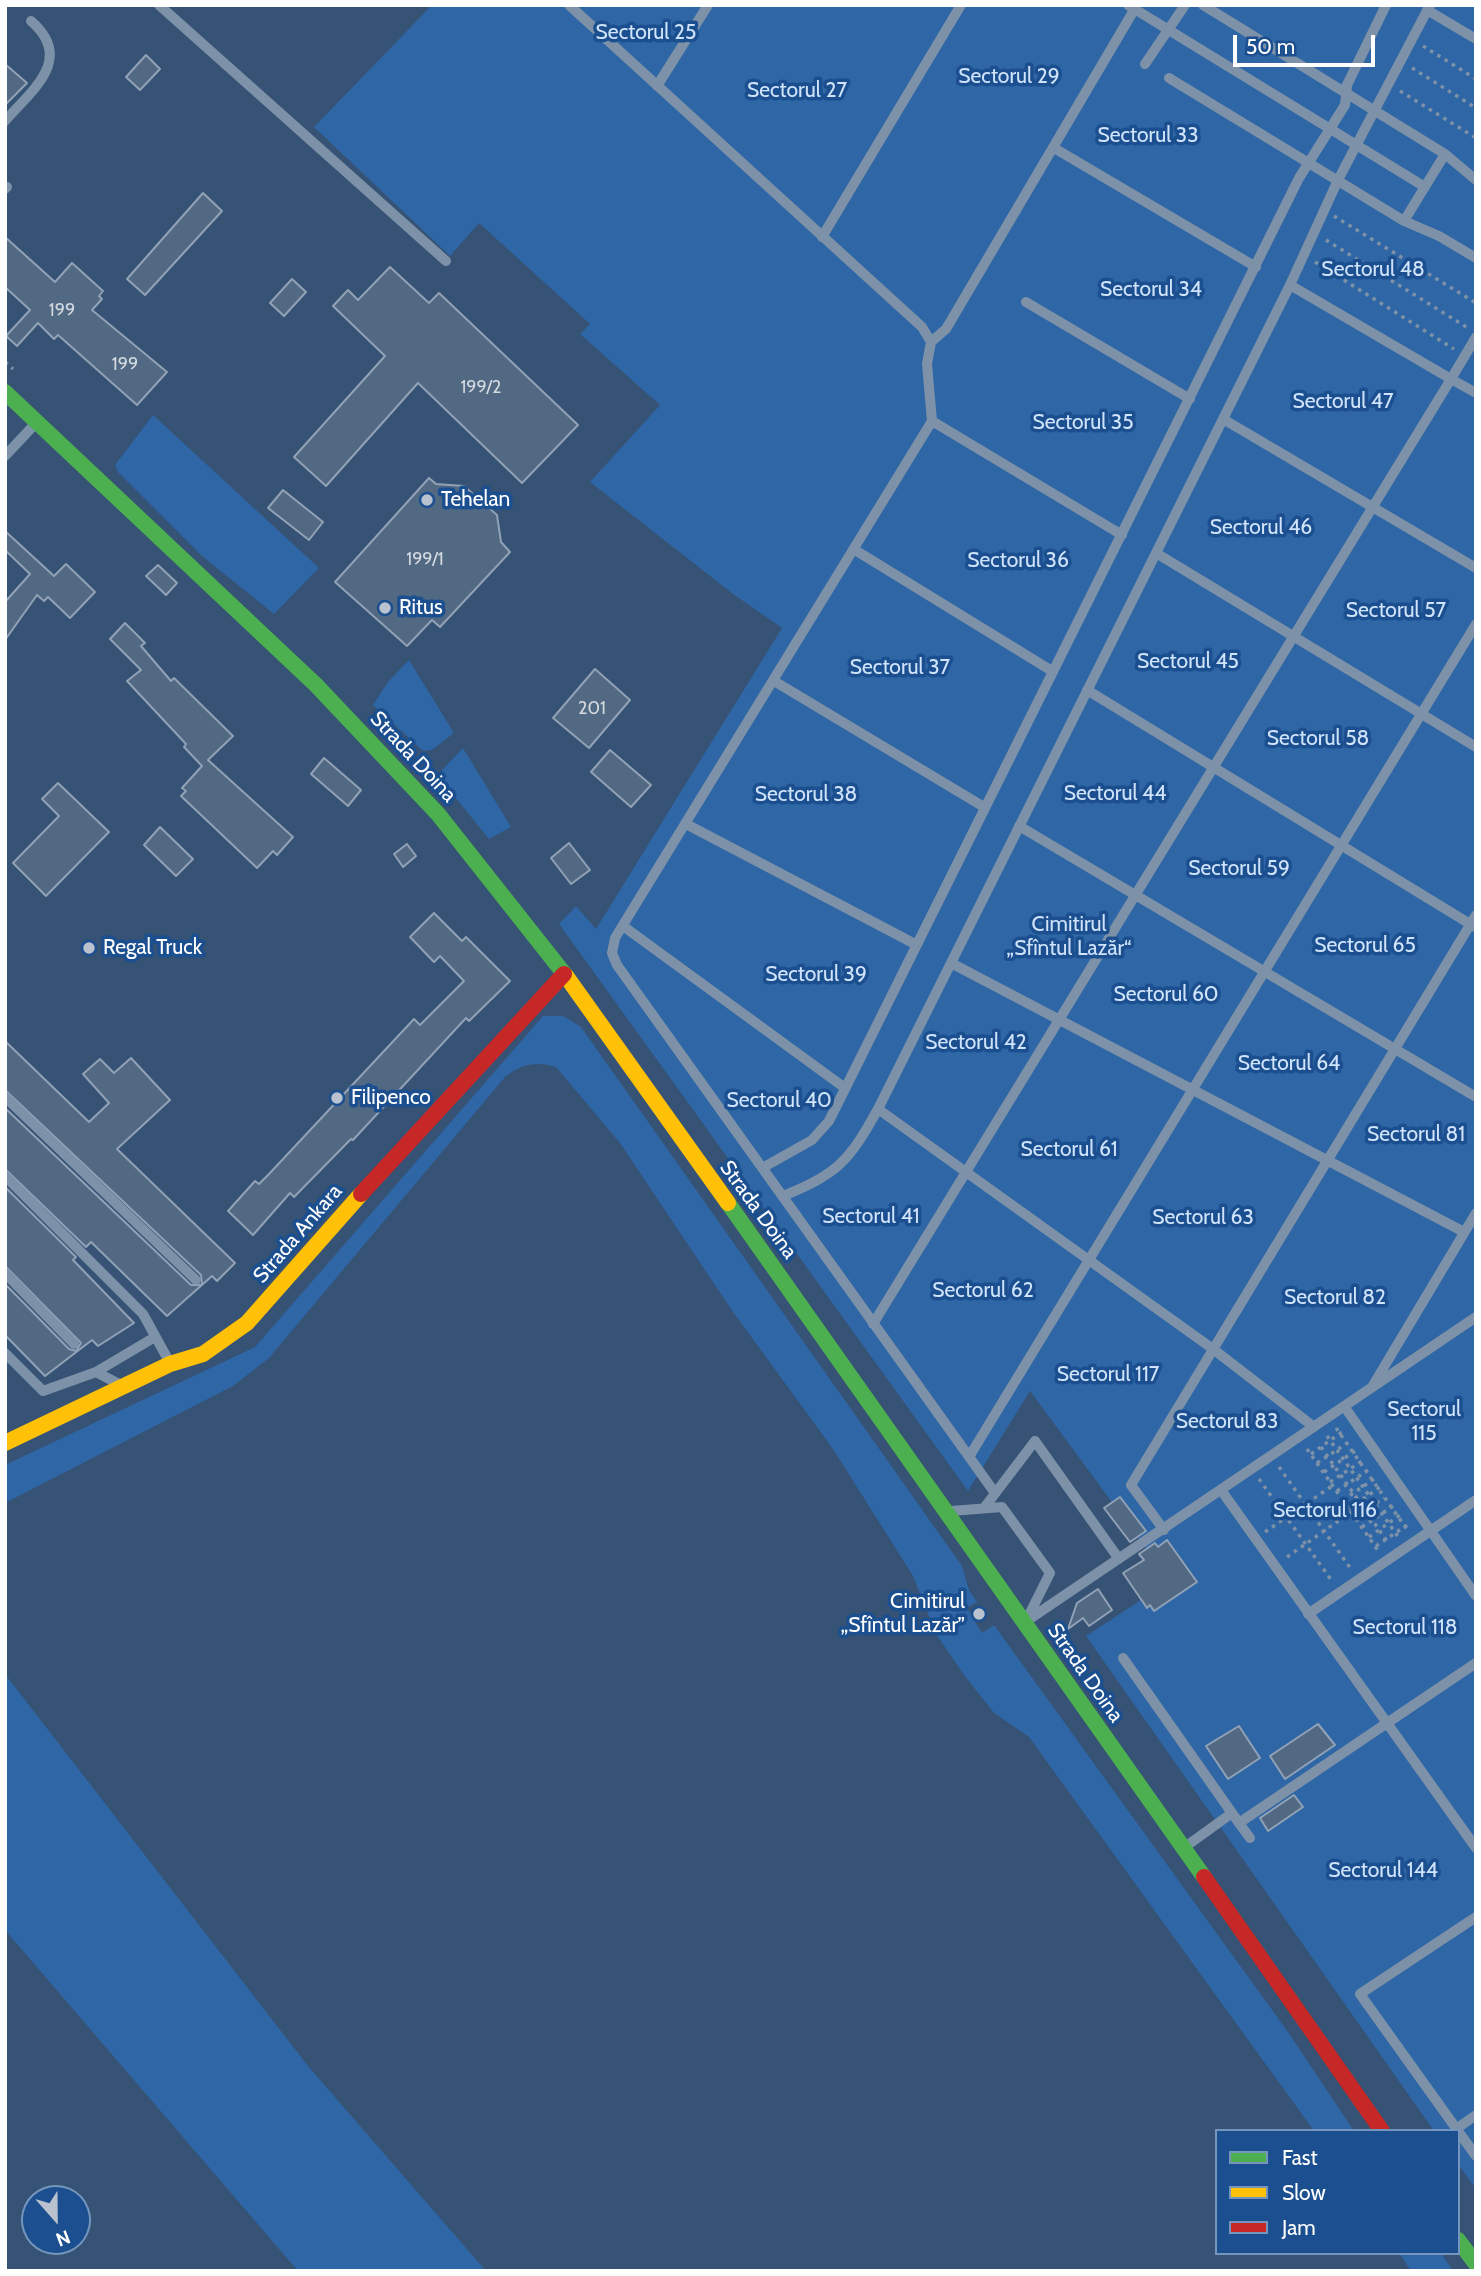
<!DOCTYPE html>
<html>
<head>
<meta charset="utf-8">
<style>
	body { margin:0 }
	#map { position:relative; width:1481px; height:2276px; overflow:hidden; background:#365274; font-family:Cabin,sans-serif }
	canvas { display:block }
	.frame { position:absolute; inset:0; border:7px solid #fff; pointer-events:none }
	.legend { position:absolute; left:1215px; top:2129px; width:245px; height:126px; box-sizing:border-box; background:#1b4f8f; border:2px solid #7695bc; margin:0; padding:9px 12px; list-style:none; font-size:21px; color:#fff }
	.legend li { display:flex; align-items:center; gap:14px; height:35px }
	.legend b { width:35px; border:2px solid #7695bc }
	.north { position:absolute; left:21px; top:2185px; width:70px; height:70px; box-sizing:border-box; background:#1b4f8f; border:2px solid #7695bc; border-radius:50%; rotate:159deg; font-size:19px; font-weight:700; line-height:28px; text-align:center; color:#fff }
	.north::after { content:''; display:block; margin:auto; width:24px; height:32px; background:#b9c2ce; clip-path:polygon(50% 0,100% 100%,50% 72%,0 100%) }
	.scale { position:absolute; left:1233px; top:35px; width:142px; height:32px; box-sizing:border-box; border:4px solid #fff; border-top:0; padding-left:9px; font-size:21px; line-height:24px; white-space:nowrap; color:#fff; -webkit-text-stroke:5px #1b4f8f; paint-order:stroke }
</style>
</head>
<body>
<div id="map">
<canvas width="1481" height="2276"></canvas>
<div class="frame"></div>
<ul class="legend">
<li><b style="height:9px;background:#4caf50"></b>Fast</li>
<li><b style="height:9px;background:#ffc107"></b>Slow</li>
<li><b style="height:9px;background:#c62828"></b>Jam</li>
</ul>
<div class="north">N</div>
<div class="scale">50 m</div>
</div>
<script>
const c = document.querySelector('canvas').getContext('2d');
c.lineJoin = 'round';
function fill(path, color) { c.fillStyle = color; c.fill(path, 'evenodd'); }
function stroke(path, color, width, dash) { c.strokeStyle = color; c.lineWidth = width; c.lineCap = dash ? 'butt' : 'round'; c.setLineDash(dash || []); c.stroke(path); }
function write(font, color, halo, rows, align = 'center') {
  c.font = font + ' Cabin,sans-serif'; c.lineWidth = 7; c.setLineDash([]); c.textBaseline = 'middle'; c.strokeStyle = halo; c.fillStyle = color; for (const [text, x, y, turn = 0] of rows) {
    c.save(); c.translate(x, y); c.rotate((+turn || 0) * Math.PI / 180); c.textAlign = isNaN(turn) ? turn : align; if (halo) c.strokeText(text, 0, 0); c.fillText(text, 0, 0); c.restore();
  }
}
const green = new Path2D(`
	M432,5h1044v2184l-18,-25v-33h-24l-348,-495 84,-55 -140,-190 -62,100 -409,-567 17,-18 20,23 186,-301 -49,-34 -143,-112 70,-77 -80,-71 10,-10 -111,-101 -29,33 -136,-129z
	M153,415l166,153 -45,46 -72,-58 -84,-84 -3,-7z
	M409,660l45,73 -22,17 -9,1 -50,-46 15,-23z
	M463,748l48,79 -22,12 -47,-58v-11z
	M543,1016h20l18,11 381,539 7,24 8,12 -10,6 15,25 12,-8 294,407 66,99h-40l-285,-394 -35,-24 -30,-38 -28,-41 -23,-58 -80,-127 -100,-137 -113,-169 -64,-76c-20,-6 -34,-3 -51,10l-236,281 -36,28 -228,117v-38l250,-118z
	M5,1674l303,392 178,205h-188l-293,-341z
	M1399,2253h42l12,18h-42z`);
const building = new Path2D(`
	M146,55l14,14 -20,21 -14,-13z
	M5,64l22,19 -22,22z
	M203,193l19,18 -77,84 -18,-16z
	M5,237l50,45 17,-19 31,28 -4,5 3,3 -10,11 75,62 -30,33 -79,-70 -4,4 -16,-16 -21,23 -11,-10 24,-26 -25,-23z
	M390,267l39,36 10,-10 139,132 -56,58 -104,-100 -92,103 -32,-29 91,-101 -52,-50 15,-16 10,10z
	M292,279l14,13 -22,24 -14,-13z
	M429,478l7,6 28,2 33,29 4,27 9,10 -70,75 -8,-7 -25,26 -72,-64z
	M283,490l40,32 -14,18 -41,-32z
	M5,531l49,45 12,-12 29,28 -25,26 -22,-21 -4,4 -7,-6 -32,45v-38l25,-28 -25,-24z
	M158,565l19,18 -11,12 -20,-19z
	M125,623l20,20 -4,3 30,35 3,-3 59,58 -25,24 85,77 -16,18 -4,-4 -16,17 -76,-72 5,-5 -4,-3 20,-22 -18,-19 2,-3 -59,-63 14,-11 -31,-31z
	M595,669l35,31 -41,48 -36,-30z
	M610,750l41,35 -20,22 -40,-35z
	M324,758l37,32 -13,16 -37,-32z
	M58,783l51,49 -63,64 -33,-33 46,-47 -17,-17z
	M160,827l33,32 -17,17 -32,-31z
	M569,843l21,27 -19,14 -20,-26z
	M407,844l9,12 -13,11 -9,-13z
	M434,913l28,28 4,-4 44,44 -41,40 -3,-3 -113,122 -2,-1 -57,58 -4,-4 -37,42 -25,-24 27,-30 4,3 10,-10 145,-155 6,6 44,-44 -24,-25 -6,6 -24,-25z
	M5,1041l84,81 20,-19 -26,-29 17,-15 14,14 17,-15 39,42 -53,49 118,114 -18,18 -5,-5 -45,40 -76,-74 -5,5 -81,-78v-61l186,177h11l-1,-10 -196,-185z
	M5,1187l71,70 -3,3 61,63 -36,23 -6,-6 -47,36 -40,-41v-51l64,65 7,2 5,-8 -76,-77z
	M1120,1497l26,34 -16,11 -26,-34z
	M1167,1540l30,42 -43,29 -4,-6 -3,3 -24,-35 21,-13 -5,-6 16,-11 3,4z
	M1098,1589l14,21 -23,16 -6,-8 -15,11 9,-26z
	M1318,1724l17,21 -50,34 -15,-23z
	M1239,1726l21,32 -32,21 -22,-33z
	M1294,1795l9,12 -35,24 -8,-13z`);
const path = new Path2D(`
	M1423,46l53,33
	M1412,68l64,40
	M1400,91l76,47
	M1334,216l142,87
	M1326,240l142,88
	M1315,262l139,87
	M5,362l8,7
	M1336,1428l72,103
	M1327,1436l72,102
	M1321,1447l68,97
	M1307,1449l72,103
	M1311,1454l31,-22
	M1317,1463l32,-21
	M1279,1467l72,102
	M1324,1472l31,-21
	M1259,1479l73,102
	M1330,1482l32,-21
	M1337,1491l31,-21
	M1343,1500l31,-21
	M1349,1509l31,-22
	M1355,1517l29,-19
	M1362,1527l31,-21
	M1265,1532l67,-46
	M1369,1537l31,-22
	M1376,1546l31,-21
	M1287,1557l64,-45`);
const lane = new Path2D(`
	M159,5l287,256
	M569,5l353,322 9,15 -4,22 5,57 -317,517 -3,15 5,12 378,528
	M1128,5l297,182
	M1203,5l242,149 31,26
	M1427,10l49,29
	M1145,64l40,-59
	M1169,78l235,143 35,15 37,22
	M657,86l51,-81
	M5,121c27,-31 70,-62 26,-100
	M1054,148l202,119
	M5,189l2,-2
	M1404,221l41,-67
	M822,237l139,-232
	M1026,302l164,97
	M1476,337l-25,42 25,14
	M931,342l15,-13 191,-324
	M1223,419l253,149
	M932,421l190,114
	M5,456l31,-33
	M855,550l197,121
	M1156,553l320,194
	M774,681l210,126
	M1087,690l388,237
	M686,824l229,120
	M1019,826l457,271
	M623,926l222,162
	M951,963l513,269
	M5,1097l191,183
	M878,1109l335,240 101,78
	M764,1167l48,-27 17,-19 470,-943 46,-73 2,-20 39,-80
	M5,1176l138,138 27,49
	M783,1196c56,-23 66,-35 95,-87l412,-824 48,-105 92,-175
	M5,1273l69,71
	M873,1324l578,-945 -161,-94
	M5,1353l38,38 53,-19 23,12
	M96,1372l59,-35
	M1372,1387l104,-174
	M1344,1406l132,190
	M969,1457l507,-833
	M1221,1490l255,358
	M984,1508l51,-67 84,118
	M951,1511l51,-4 48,66 -23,46
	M1164,1530l-33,-45 345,-570
	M1308,1614l168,-114
	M1028,1620l448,-303
	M1123,1658l116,165 237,-160
	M1239,1823l11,15
	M1185,1847l47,-34
	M1456,2129l20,-14
	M1458,2131l-98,-137 116,-77
	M1458,2131l18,25`);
const fast = new Path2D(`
	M5,392l311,293 122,129 128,162
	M728,1203l476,674
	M1458,2240l18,24`);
const slow = new Path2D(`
	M566,976l162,227
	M5,1443l165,-79 33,-10 44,-31 114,-129`);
const jam = new Path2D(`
	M361,1194l203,-220
	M1204,1877l178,254`);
const markers = [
	[427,500,7,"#b9c2ce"],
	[385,608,7,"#b9c2ce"],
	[89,948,7,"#b9c2ce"],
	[337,1098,7,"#b9c2ce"],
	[979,1614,7,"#b9c2ce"]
];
const numberNames = [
	["199",62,311],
	["199",125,365],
	["199/2",481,388],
	["199/1",425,560],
	["201",592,709]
];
const parkNames = [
	["Sectorul 25",646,33],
	["Sectorul 29",1009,77],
	["Sectorul 27",797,91],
	["Sectorul 33",1148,136],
	["Sectorul 48",1373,270],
	["Sectorul 34",1151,290],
	["Sectorul 47",1343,402],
	["Sectorul 35",1083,423],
	["Sectorul 46",1261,528],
	["Sectorul 36",1018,561],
	["Sectorul 57",1396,611],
	["Sectorul 45",1188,662],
	["Sectorul 37",900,668],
	["Sectorul 58",1318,739],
	["Sectorul 44",1115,794],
	["Sectorul 38",806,795],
	["Sectorul 59",1239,869],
	["Cimitirul",1069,925],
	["„Sfîntul Lazăr“",1069,949],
	["Sectorul 65",1365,946],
	["Sectorul 39",816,975],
	["Sectorul 60",1166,995],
	["Sectorul 42",976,1043],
	["Sectorul 64",1289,1064],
	["Sectorul 40",779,1101],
	["Sectorul 81",1416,1135],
	["Sectorul 61",1069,1150],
	["Sectorul 41",871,1217],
	["Sectorul 63",1203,1218],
	["Sectorul 62",983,1291],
	["Sectorul 82",1335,1298],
	["Sectorul 117",1108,1375],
	["Sectorul",1424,1410],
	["115",1424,1434],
	["Sectorul 83",1227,1422],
	["Sectorul 116",1325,1511],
	["Sectorul 118",1405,1628],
	["Sectorul 144",1383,1871]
];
const poiNames = [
	["Tehelan",441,500],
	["Ritus",399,608],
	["Regal Truck",103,948],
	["Filipenco",351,1098],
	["Cimitirul",965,1602,"right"],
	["„Sfîntul Lazăr”",965,1626,"right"]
];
const streetNames = [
	["Strada Doina",413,757,47],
	["Strada Doina",758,1210,54],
	["Strada Ankara",298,1234,-49],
	["Strada Doina",1085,1673,55]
];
fill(green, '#2f66a5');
fill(building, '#526984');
stroke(building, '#92a2b6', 2);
stroke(path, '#7d92a8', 3.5, [3.5, 5]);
stroke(lane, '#7d92a8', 10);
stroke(fast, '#4caf50', 16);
stroke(slow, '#ffc107', 16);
stroke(jam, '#c62828', 16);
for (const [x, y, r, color] of markers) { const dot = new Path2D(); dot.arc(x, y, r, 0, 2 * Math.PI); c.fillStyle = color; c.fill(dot); stroke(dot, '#1b4f8f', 2.5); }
write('18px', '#d4dae0', null, numberNames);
write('21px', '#cfe3fa', '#1b4f8f', parkNames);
write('21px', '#fff', '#1b4f8f', poiNames, 'left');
write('21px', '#fff', '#1b4f8f', streetNames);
</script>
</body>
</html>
